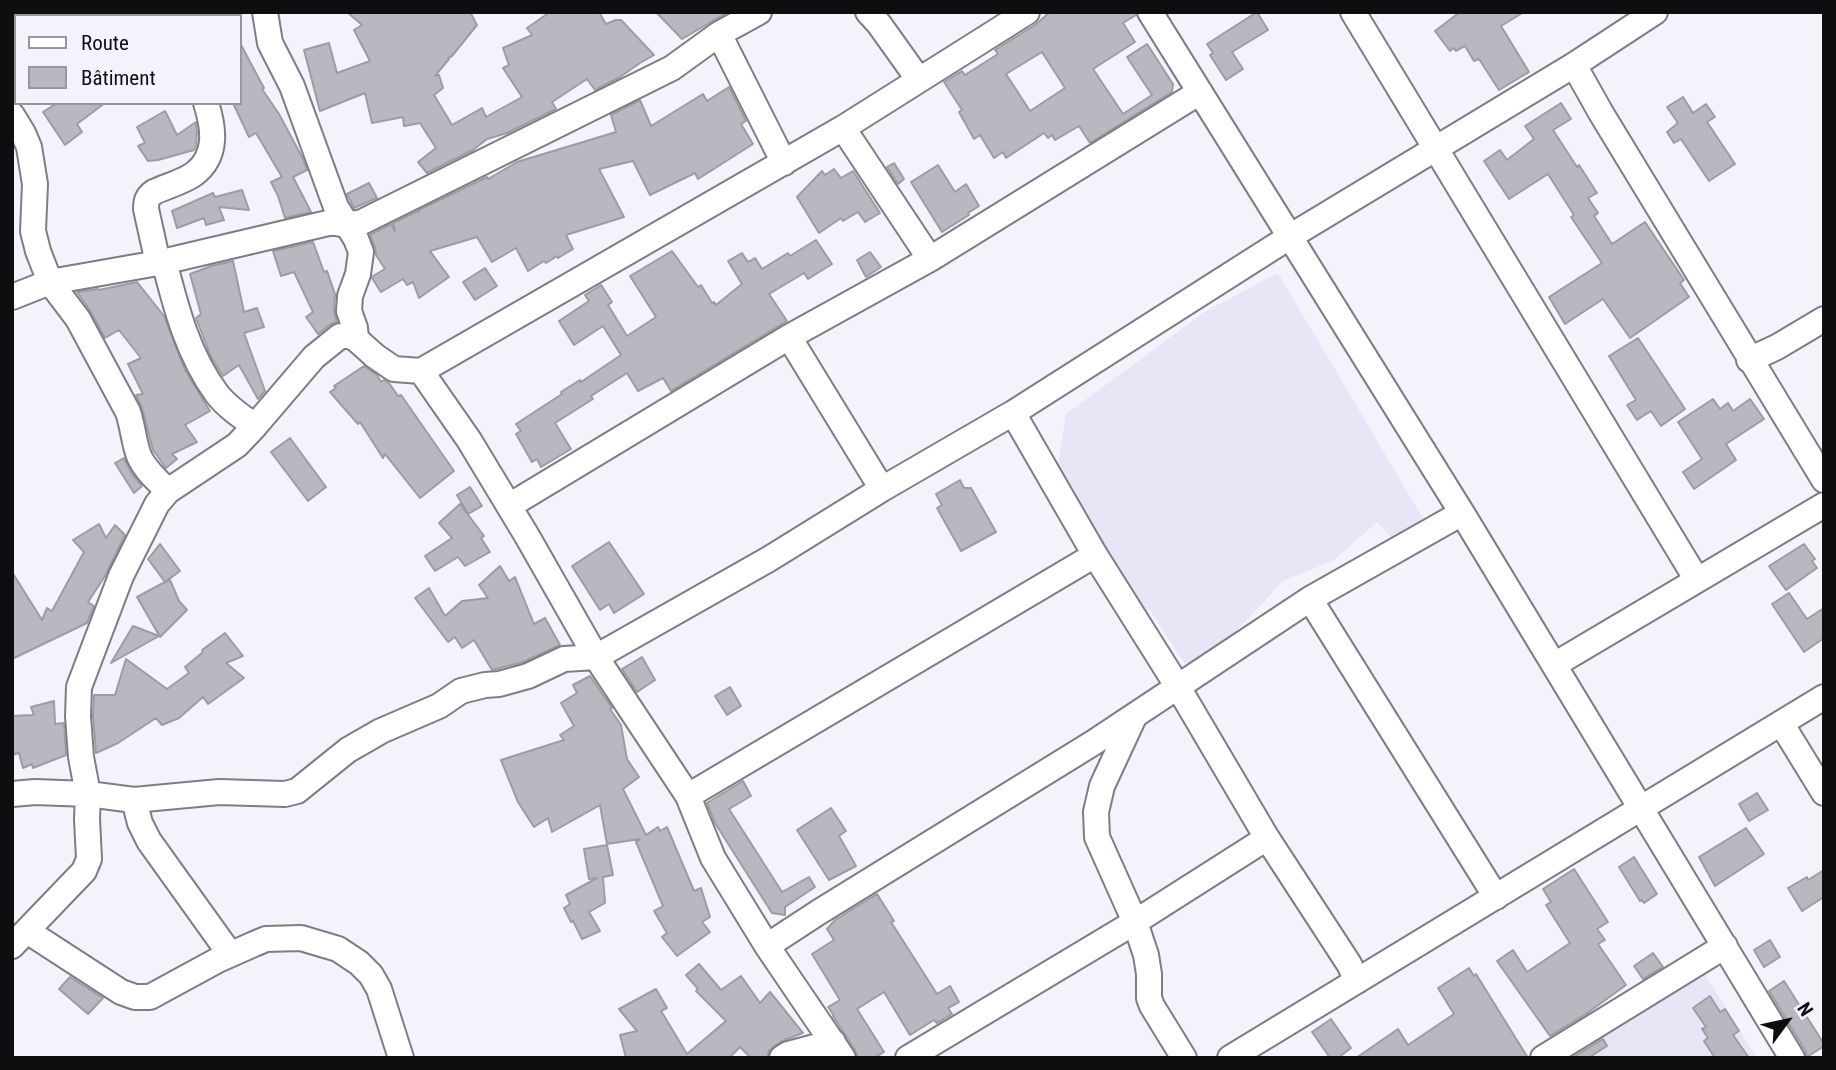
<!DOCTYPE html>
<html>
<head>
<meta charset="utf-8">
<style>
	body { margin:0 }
	#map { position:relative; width:1836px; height:1070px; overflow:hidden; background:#f4f3fc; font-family:"Roboto Condensed",sans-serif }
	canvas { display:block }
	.frame { position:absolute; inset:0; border:14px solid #0e0e11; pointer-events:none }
	.legend { position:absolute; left:14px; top:14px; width:228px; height:91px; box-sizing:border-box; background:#f4f3fc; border:2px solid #98979e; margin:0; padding:9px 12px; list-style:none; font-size:21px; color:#0e0e11 }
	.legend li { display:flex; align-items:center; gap:14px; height:35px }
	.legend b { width:35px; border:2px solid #98979e }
	.north { position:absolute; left:1752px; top:986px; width:70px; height:70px; -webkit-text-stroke:5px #f4f3fc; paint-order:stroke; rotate:57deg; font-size:19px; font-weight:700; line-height:28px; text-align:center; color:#0e0e11 }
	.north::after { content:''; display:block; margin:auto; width:24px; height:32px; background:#0e0e11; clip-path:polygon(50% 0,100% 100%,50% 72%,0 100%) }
</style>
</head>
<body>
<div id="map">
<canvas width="1836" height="1070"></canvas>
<div class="frame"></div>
<ul class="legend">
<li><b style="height:9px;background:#fff"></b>Route</li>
<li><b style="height:19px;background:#b9b8c1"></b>Bâtiment</li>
</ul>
<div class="north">N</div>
</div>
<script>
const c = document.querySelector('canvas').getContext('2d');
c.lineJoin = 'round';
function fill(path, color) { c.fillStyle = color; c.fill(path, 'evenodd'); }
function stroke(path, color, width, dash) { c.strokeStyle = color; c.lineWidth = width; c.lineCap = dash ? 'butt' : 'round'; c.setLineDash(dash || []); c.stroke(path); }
const built = new Path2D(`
	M1278,273l146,247 -31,20 -16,-18 -44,39 -50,20 -41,44 -43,40 -15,-2 -34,-53 -8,3 -85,-142 9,-57 140,-103z
	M1698,963l59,95h-214z`);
const building = new Path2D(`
	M347,12h123l7,13 -25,31 -4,2 1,1 -14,17 4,-1 4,13 -9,7 18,30 30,-17 4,9 36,-20 -19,-29 6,-3 -6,-17 29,-13 -5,-7 23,-16h49l7,12 10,-4h5l33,35 -14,8 -20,14 -25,13 -8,-11 -35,23 4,7 -49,24 -20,6 -14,11 -46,23 -9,-11 18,-14 -16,-25 -16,3 -1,-9 -31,6 -7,-30 -45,18 -16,-61 25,-7 8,30 33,-12 -16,-31 8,-5z
	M656,12h72l-46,27z
	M1050,12h85l1,3 -13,8 12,19 -42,27 30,45 29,-19 -25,-38 20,-13 26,40 -1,8 -82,51 -11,-17 -24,14 -3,-5 -4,3 -4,-5 -38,25 -3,-6 -9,6 -14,-23 -6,4 -15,-27 3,-2 -18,-28 18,-11 3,4 33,-21 -3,-4 40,-25zM1042,52l23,36 -35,23 -24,-37z
	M1257,12l11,18 -36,22 11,17 -17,11 -16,-25 3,-2 -6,-9z
	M1460,12h64l-23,14 28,46 -30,18 -20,-31 -5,2 -9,-15 -9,5 -2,-3 -4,3 -15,-20z
	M240,43l24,45 -2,1 17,25 24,45 4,11 -14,7 18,35 -26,6 -7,-22 -7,-14 11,-5 -26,-44 -7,4 -16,-34h7z
	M729,87l17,34 -5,3 12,20 -55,35 -3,-6 -45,22 -17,-34 -34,8 25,48 -58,18 7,14 -15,9 -1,-2 -11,7 -2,-2 -16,10 -12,-23 -24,14 -15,-25 -47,14 19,26 -30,21 -6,-16 -6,3 -4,-6 -22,13 -9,-14 1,-2 12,-7 -9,-14 -1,-8 -5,-12 21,-11 4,7 -2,-8 25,-12 1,1v-2l68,-33 1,2 29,-17 99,-30 -5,-17 29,-15 11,26 52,-32 4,7z
	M1683,97l10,16 13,-9 9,13 -8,5 28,42 -26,17 -28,-42 -7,4 -7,-11 11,-9 -11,-16z
	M57,103h48l-28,21 5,8 -17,13 -22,-33z
	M1561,103l10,16 -18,11 24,37 2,-2 18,28 -9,5 10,15 -4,3 18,28 33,-22 39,58 -4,3 9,14 -59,41 -27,-39 -38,25 -16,-27 53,-34 -31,-46 3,-2 -26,-41 -39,25 -25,-38 16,-11 7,10 27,-21 -9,-13z
	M165,111l12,24 19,-13 1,11 -1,13 -2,4 -36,10 -10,1 -10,-15 7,-3 -8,-16z
	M894,163l10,16 -6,5 -11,-17z
	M938,165l17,27 11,-8 13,22 -11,7 1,2 -27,17 -31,-50z
	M834,169l7,9 12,-7 27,42 -15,9 -7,-10 -15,9 -2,-3 -22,15 -22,-36 25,-26 3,4z
	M369,183l8,15 -23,10 -7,-14z
	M242,190l7,20 -30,-3 5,13 -18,5 -2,-7 -27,10 -5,-17 41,-18 2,4z
	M816,240l16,24 -24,15 -4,-6 -35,21 18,27 -116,70 -8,-13 -25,13 -11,-18 -36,23 2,3 -38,24 16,26 -30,18 -4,-8 -5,3 -16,-28 5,-3 -5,-7 46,-30 -1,-2 19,-12 1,2 40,-27 -18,-29 -29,19 -15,-24 30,-20 -4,-6 16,-10 11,17 -4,3 19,31 29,-19 -26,-41 42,-25 26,36 3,-2 11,18 2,-1 2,3 26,-21 -14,-23 14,-8 6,9 7,-4 7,11 26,-16 2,3z
	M313,242l11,30 3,-1 8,23 -1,17 3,11 -6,2 -13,10 -12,-17 7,-5 -19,-40 -13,4 -8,-25z
	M870,252l11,15 -15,10 -9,-17z
	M233,261l11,51 13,-4 7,19 -20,6 21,58 -7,8 -19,-34 -16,11 -12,-19 -15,-39 5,-4 -11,-40 21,-8z
	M485,268l12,18 -22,14 -12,-18z
	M137,282l27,34 21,54 25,41 -25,14 12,17 -25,12 5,5 -11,9 -13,-18 -11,-42 -6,-13 7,-1 -15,-30 13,-6 -22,-28 -14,8 -14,-26 -14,-20 21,-3 1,1z
	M1638,338l47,71 -24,17 -10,-15 -14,9 -10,-15 9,-5 -27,-44z
	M364,366l13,9 4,7 3,-2 5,3 9,13 3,-1 53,76 -34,27 -35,-44 -2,4 -23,-36 -2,2 -28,-32 6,-4 -2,-2z
	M1713,399l7,10 8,-6 5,8 17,-12 14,20 -38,25 10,16 -42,29 -11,-17 19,-13 -24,-37z
	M290,438l36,49 -18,14 -37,-49z
	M124,458l8,16 10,12 -8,7 -19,-30z
	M960,480l4,8h7l25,44 -35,19 -24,-43 5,-3 -6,-11z
	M470,487l12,19 -14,8 -11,-19z
	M460,504l24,32 -3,2 9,14 -25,14 -7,-9 -23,14 -10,-15 27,-18 -13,-15z
	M99,524l7,14 9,-13 10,10 -20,41 -17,26 6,4 -7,17 -75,36v-87l30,48 5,-12 5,3 32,-59 -11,-12z
	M609,542l35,52 -30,19 -5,-9 -9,6 -28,-44z
	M160,544l20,27 -15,11 5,-2 9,21 8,9 -27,27 -23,-40 28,-15 -17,-23z
	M1804,544l11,15 -3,2 5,7 -31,22 -17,-24z
	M500,566l9,15 6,-4 19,47 11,-6 15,27 -37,17 -31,8 -18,-30 -12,8 -7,-11 -7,5 -33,-44 14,-10 16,28 17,-15 26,-3 -9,-13z
	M1789,593l18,26 17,-11v30l-20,14 -32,-48z
	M133,626l26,10 -48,27z
	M225,633l18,23 -17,7 18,15 -36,26 -5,-7 -24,21 -17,7 -6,-7 -38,25 -22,10 -3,-37 1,-21h21l11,-36 41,30 22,-16 -4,-6 18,-15 -1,-2z
	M642,657l13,23 -18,12 -15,-23z
	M590,676l22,32 -2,1 11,16 6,34 12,18 -16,12 23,46 12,-8 2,4 7,-4 27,64 7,-3 9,29 -8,5 8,10 -33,24 -15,-19 5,-4 -13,-22 9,-5 -27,-64 4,-3 -33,5 -7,-39 -48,27 -4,-14 -14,9 -16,-25 -17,-42 63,-20 -4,-5 14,-9 -13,-23 16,-10 -4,-8z
	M730,687l11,19 -14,9 -12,-19z
	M54,701l1,23 9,-1 2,32 -33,13 -1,-4 -9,4 -4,-15 -7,2v-39l22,-1 -3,-8z
	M743,781l8,15 -22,13 53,83 27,-15 6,10 -30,20v8l-13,-2 -57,-90 -8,-20z
	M1757,793l11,17 -19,11 -10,-17z
	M831,808l15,23 -7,5 17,30 -27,14 -32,-50z
	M1746,828l18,26 -49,32 -16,-29z
	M607,845l6,30 -10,2 2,26 -16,9 11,19 -18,8 -9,-18 -2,1 -7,-14 6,-4 -4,-9 31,-17 -8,1 -5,-30z
	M1634,857l23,37 -13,9 -2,-3 -2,1 -21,-34z
	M1574,869l34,53 -11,7 8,11 -7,4 28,41 -40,29 -36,22 -53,-75 16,-11 14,22 43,-29 -24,-38 5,-3 -8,-13z
	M1824,870v27l-22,14 -14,-23 19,-11 1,3z
	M877,894l17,27 -3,1 46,72 13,-8 9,16 -11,6 4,6 -15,9 -3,-3 -24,15 -26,-43 -27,17 27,43 -10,6h-16l-3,-8 -22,-34h1l-6,-9 12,-7 -28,-46 22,-14 -7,-11 8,-9z
	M1770,940l10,17 -16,10 -10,-17z
	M1653,953l10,14 -20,12 -9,-13z
	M699,964l22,26 20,-14 19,27 10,-11 33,41 -19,7 -10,6 -5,5 -2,7h-16l-11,-11 -11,11h-103l-6,-23 17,-4 -18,-22 37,-20 11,19 -6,3 26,43 39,-33 -30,-30 2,-2 -12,-14z
	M1469,968l5,8 2,-2 52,84h-172l42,-29 10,16 46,-31 -16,-26z
	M70,977l33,21 -15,16 -29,-25z
	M1784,981l40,63v2l-17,11 -2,-7 -36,-59z
	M1710,996l10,16 5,-3 14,22 -6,4 16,23h-34l-11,-17 4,-3 -6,-9 4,-2 -13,-19z
	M1331,1019l20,29 -13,10h-8l-18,-26z
	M1603,1039l4,7 -19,12h-16z`);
const street = new Path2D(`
	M174,12l1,4
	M265,12l5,31 22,43 44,121 20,32 5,13 -3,22 -8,22 -1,15 6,17 1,11
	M868,12l11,12 40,56
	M1150,12l312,501 330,545
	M1353,12l344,568
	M719,34l65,129
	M1574,65l27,48 223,367
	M12,115l11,18 6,14 6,37 -2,47 5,20 12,31 28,37 50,93c5,15 6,31 11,44 6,14 19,25 29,35
	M843,128l87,131
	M164,261c12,47 24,94 53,133 10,13 25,23 38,32
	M158,263l-12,-54c0,-8 1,-12 8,-17 13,-6 29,-10 40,-18 24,-18 20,-46 12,-71
	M12,297l38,-15 108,-19 170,-40h9l9,2 16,-3 310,-154 47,-34 40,-22
	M789,337l93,152
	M1749,360l28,-13 47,-28
	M421,371l48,69 58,96 69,121 92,139 25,62 54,88 76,112
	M1013,413l82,142 83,132 89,151 82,126 8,17
	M509,506l280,-169 141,-78 270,-167
	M1310,599l186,298
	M1554,665l270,-160
	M1134,717l-32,69 -6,26 1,25 38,85 11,33 3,19v24l3,8 32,52
	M1781,723l43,70
	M12,794l23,-2 53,2 46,6 85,-8 66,2 12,-3 51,-41 33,-19 58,-25 22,-15 24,-6 14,-1 29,-8 36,-17 32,-2 173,-98 113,-70 131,-76 278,-177 283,-171 81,-53
	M688,796l407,-241
	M134,800l6,23 9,18 81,113
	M27,931l94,61 14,5h15l68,-37 36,-16 12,-5 35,-1 37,11 21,14 12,12 8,14 22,69
	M12,946l72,-75 5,-12 -2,-40 1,-25 -7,-37 -3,-41 1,-29 42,-111 36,-72 11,-13 69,-46 18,-19 59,-69 26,-21h9l7,3 19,17 19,13 27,2 422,-243 184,-116
	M767,946l52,-34 274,-169 217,-144 152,-86
	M782,1058l6,-4 45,-12
	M908,1058l227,-136 132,-84
	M1230,1058l594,-361
	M1543,1058l182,-112`);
fill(built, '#e8e5f7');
fill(building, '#b9b8c1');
stroke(building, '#9d9ca5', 2);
stroke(street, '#7e7d85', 28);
stroke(street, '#fff', 24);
</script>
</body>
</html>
